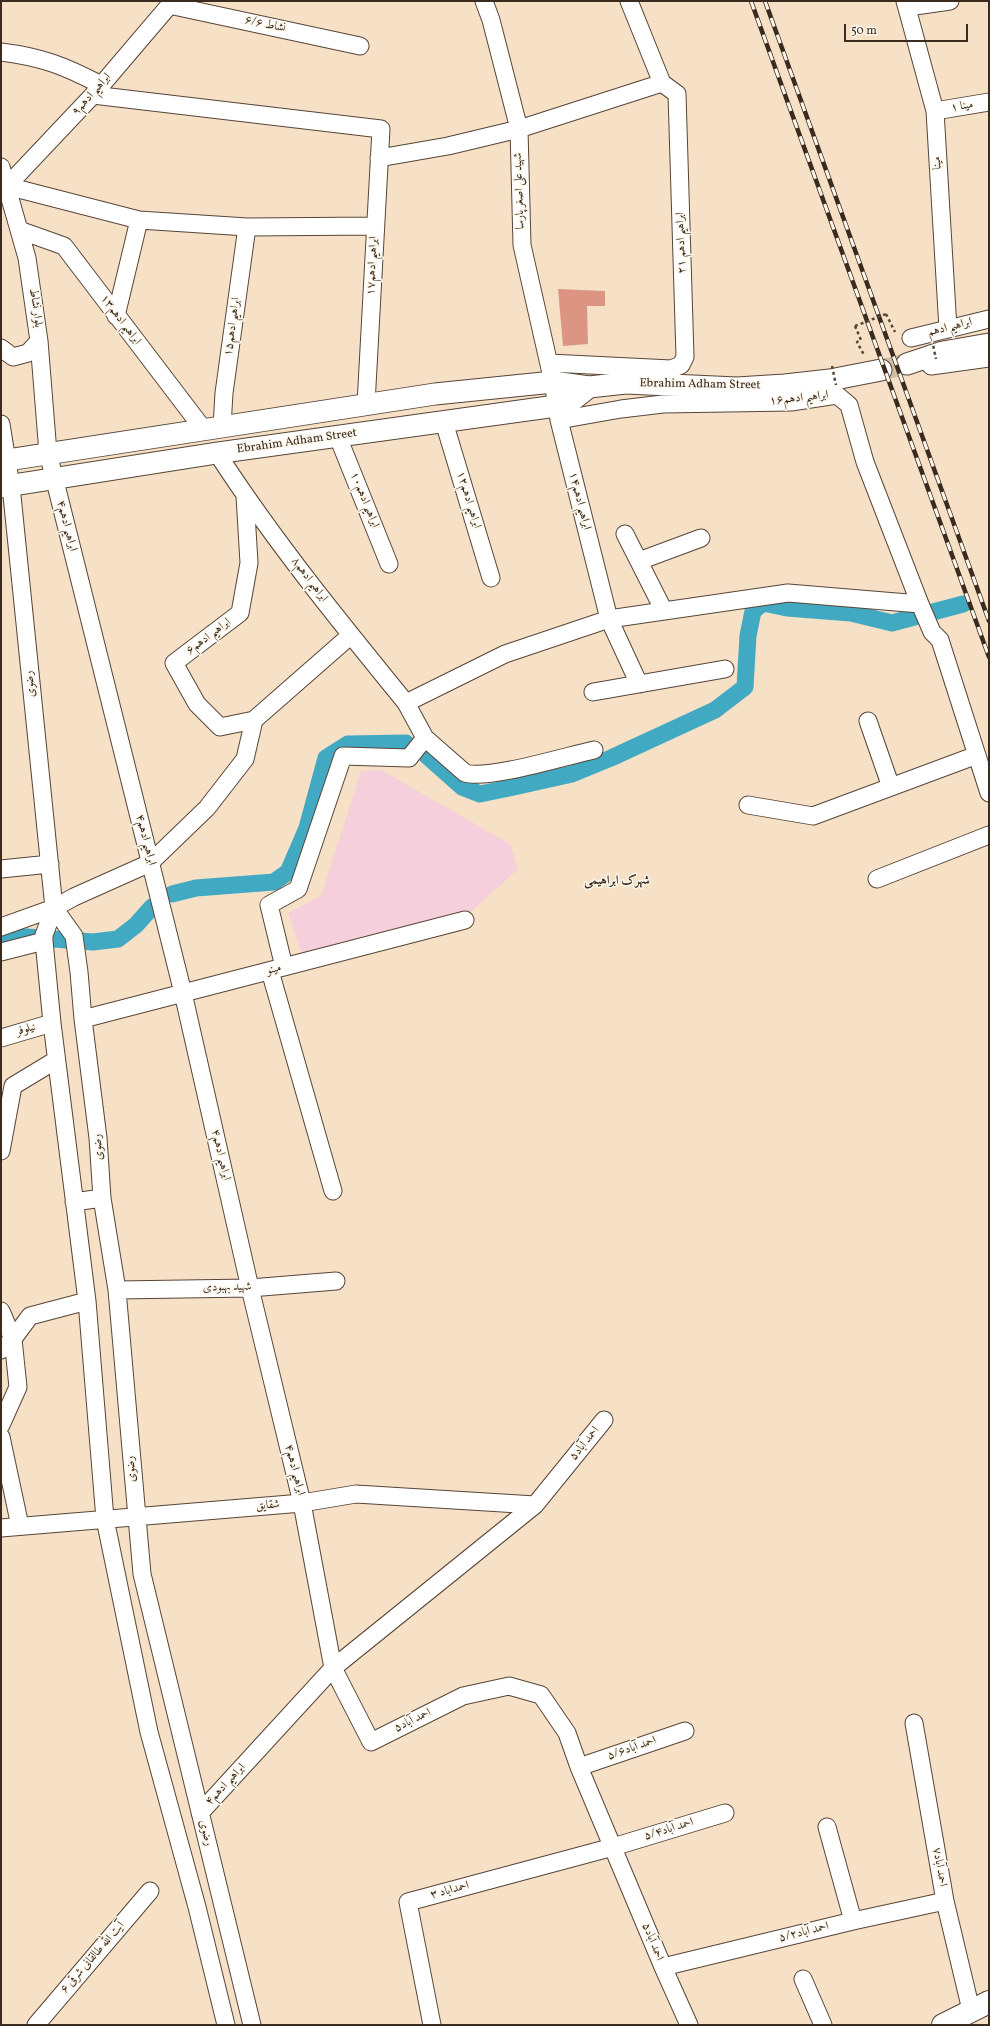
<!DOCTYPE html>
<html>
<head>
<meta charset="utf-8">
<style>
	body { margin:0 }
	#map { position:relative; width:990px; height:2026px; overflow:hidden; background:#f6e0c6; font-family:Vollkorn,serif }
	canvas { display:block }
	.frame { position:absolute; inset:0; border:2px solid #3b2a1e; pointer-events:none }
	.scale { position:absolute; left:844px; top:24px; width:124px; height:18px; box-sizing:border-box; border:2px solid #3b2a1e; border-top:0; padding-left:5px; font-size:12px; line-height:14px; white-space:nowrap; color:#3b2a1e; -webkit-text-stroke:3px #fbf7ec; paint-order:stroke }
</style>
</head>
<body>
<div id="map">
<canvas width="990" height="2026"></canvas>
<div class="frame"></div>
<div class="scale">50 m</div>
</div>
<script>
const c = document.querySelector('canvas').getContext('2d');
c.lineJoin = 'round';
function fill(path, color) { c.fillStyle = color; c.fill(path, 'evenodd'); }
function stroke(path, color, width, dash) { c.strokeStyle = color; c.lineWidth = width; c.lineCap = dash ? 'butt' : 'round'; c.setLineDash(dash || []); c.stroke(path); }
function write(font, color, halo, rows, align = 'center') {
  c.font = font + ' Vollkorn,Amiri,serif'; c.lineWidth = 3; c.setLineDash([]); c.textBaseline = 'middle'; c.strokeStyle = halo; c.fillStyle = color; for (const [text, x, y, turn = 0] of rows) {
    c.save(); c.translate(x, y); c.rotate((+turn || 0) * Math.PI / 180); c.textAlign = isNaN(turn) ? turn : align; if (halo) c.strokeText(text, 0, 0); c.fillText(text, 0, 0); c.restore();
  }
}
const built = new Path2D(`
	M381,770l129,74 8,25 -51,46 -164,43 -15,-45 33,-17 40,-125z`);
const canal = new Path2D(`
	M427,756l35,31 18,7 34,-7 58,-13 39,-16 104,-48 30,-23 3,-51 5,-25 10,-8 24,5 64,5 41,10 71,-19
	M172,894l24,-6 78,-6 14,-10 19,-44 19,-70 22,-14 58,-1
	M1,940l26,-3 66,5 25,-3 18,-14 16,-18`);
const building = new Path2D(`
	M558,289l47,2v15h-18l1,38 -25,2z`);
const tertiaryTunnel = new Path2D(`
	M881,370l26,-6`);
const path = new Path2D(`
	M886,314l9,18
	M855,326l6,14 -4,2 7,13`);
const minor = new Path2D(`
	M173,1l-80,94 -86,91 132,34 108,7 128,-1
	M484,1l7,19 28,109 3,116 31,137 6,38 50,199 30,65
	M905,1l30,110 13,218
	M169,5l191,41
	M908,7l42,-6
	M1,52c41,5 64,14 100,33
	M93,95l288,34 -15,275
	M935,111l54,-9
	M379,158l69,-12 71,-17 143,-46
	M1,167l26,91 12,83 9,112 135,540 67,295 52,215 31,165 -133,145
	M19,230l45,16 140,184
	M116,316l23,-96
	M911,338l78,-19
	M1,348l12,9 15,-4 11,-12
	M549,363l122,6 10,-4 4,-8 -8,-263 -15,-11 -33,-82
	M931,366l58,-8
	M559,420l62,-11 42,-5 128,-2 46,-7 12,10 16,57 55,142 12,28 8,8 49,153
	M444,422l47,156
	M1,424l10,62 43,422 -10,27v6l8,82 35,278 18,218 44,213 48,175 29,118
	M222,427l2,-34 23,-166
	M338,437l51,127
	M217,453c57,88 123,169 189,250
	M245,496l4,67 -9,50 -66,50 23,41 23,23 34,-7
	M625,534l39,77
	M639,561l62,-23
	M593,692l132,-23
	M868,721l23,66
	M425,738l40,35c24,7 101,-17 129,-23
	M748,805l65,11 164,-61
	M1,869l49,-5
	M877,879l112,-44
	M54,908l20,28 5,36 4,47 15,119 4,60 15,92 25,284 110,451
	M1,927l53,-19 20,-11 76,-34 57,-55 38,-49 9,-39 97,-85
	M1,952l43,-11
	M284,967l-15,-62 29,-16 45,-133 66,2 16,-20 -19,-35 99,-49 104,-35 179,-26 132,11
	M270,971l63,220
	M83,1019l382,-99
	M1,1038l51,-15
	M1,1151l12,-65 43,-26
	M74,1202l28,-4
	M117,1290l133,-2 86,-7
	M1,1311l12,28 -12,11
	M604,1420l-69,85 -202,163 38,74 92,-46 46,-10 32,9 26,38 12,34 84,200 26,58
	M1,1425l17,-38 -5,-48 17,-23 57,-15
	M1,1437l19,89
	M1,1528l301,-25 54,-9 179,11
	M914,1723l31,178 26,109
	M579,1767l106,-36
	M827,1827l26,94
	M663,1967l190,-46 92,-20
	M803,1979l20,46
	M36,2025l114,-134
	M432,2025l-24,-123 205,-55 112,-34`);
const tertiary = new Path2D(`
	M907,364l36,-12 46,-8
	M1,461l434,-67 118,-12 36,5 37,-4 111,5 48,-3 45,-5 51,-10
	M1,487l216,-34 339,-47 18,-7 15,-12`);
const secondary = new Path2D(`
	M943,2025l46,-23`);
const rail = new Path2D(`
	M751,1l238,656
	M765,1l224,620`);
const pathBridge = new Path2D(`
	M855,326l31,-12
	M932,340l4,19
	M832,366l4,19`);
const streetNames = [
	["نشاط ۶/۶",265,25,12],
	["ابراهیم ادهم۹",92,95,-48],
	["مینا ۱",962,107,-9],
	["مینا",938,163,-93],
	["شهید علی اصغر پارسا",520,191,-92],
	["ابراهیم ادهم ۲۱",682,243,-92],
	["ابراهیم ادهم۱۷",373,266,-87],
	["بلوار نشاط",35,308,82],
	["ابراهیم ادهم۱۳",120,320,53],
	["ابراهیم ادهم۱۵",233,327,-82],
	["ابراهیم ادهم",950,328,-14],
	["Ebrahim Adham Street",700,385,1],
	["ابراهیم ادهم۱۶",799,399,-6],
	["Ebrahim Adham Street",297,442,-8],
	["ابراهیم ادهم۱۰",364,500,68],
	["ابراهیم ادهم۱۲",468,500,73],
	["ابراهیم ادهم۱۴",579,501,76],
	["ابراهیم ادهم۴",66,526,76],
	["ابراهیم ادهم۸",309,580,53],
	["ابراهیم ادهم۶",209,637,-37],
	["رضوی",31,684,-96],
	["ابراهیم ادهم۴",145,840,76],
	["مینو",274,970,-15],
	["نیلوفر",26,1030,-16],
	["رضوی",99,1147,-95],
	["ابراهیم ادهم۴",220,1155,77],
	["شهید بهبودی",227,1288,-1],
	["احمد آباد۵",585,1444,-51],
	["رضوی",132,1469,-94],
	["ابراهیم ادهم۴",294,1470,76],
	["شقایق",268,1506,-4],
	["احمد آباد۵",413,1721,-26],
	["احمد آباد۵/۶",632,1749,-19],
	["ابراهیم ادهم۴",226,1785,-47],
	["احمد آباد۵/۴",669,1830,-17],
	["رضوی",205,1833,76],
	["احمد آباد۷",939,1867,80],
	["احمداباد ۳",450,1891,-15],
	["احمد آباد۵/۲",804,1933,-14],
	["احمد آباد۵",652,1942,68],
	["آیت الله طالقانی شرقی ۶",93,1958,-49]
];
const neighbourhoodNames = [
	["شهرک ابراهیمی",617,882]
];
fill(built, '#f5cfdb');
stroke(canal, '#42a9c2', 17);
fill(building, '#dd9583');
stroke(tertiaryTunnel, '#d1bca4', 21, [21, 10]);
stroke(minor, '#574537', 19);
stroke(tertiary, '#574537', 23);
stroke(secondary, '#574537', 24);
stroke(path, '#574537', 2.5, [3, 3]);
stroke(minor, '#fff', 17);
stroke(tertiary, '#fff', 21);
stroke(secondary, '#fff', 22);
stroke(rail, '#3b2a1e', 4.5);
stroke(rail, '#fbf7ec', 3, [9]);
stroke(pathBridge, '#574537', 2.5, [3, 3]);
write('12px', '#3b2a1e', '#fbf7ec', streetNames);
write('bold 13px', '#3b2a1e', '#fbf7ec', neighbourhoodNames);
</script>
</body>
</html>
